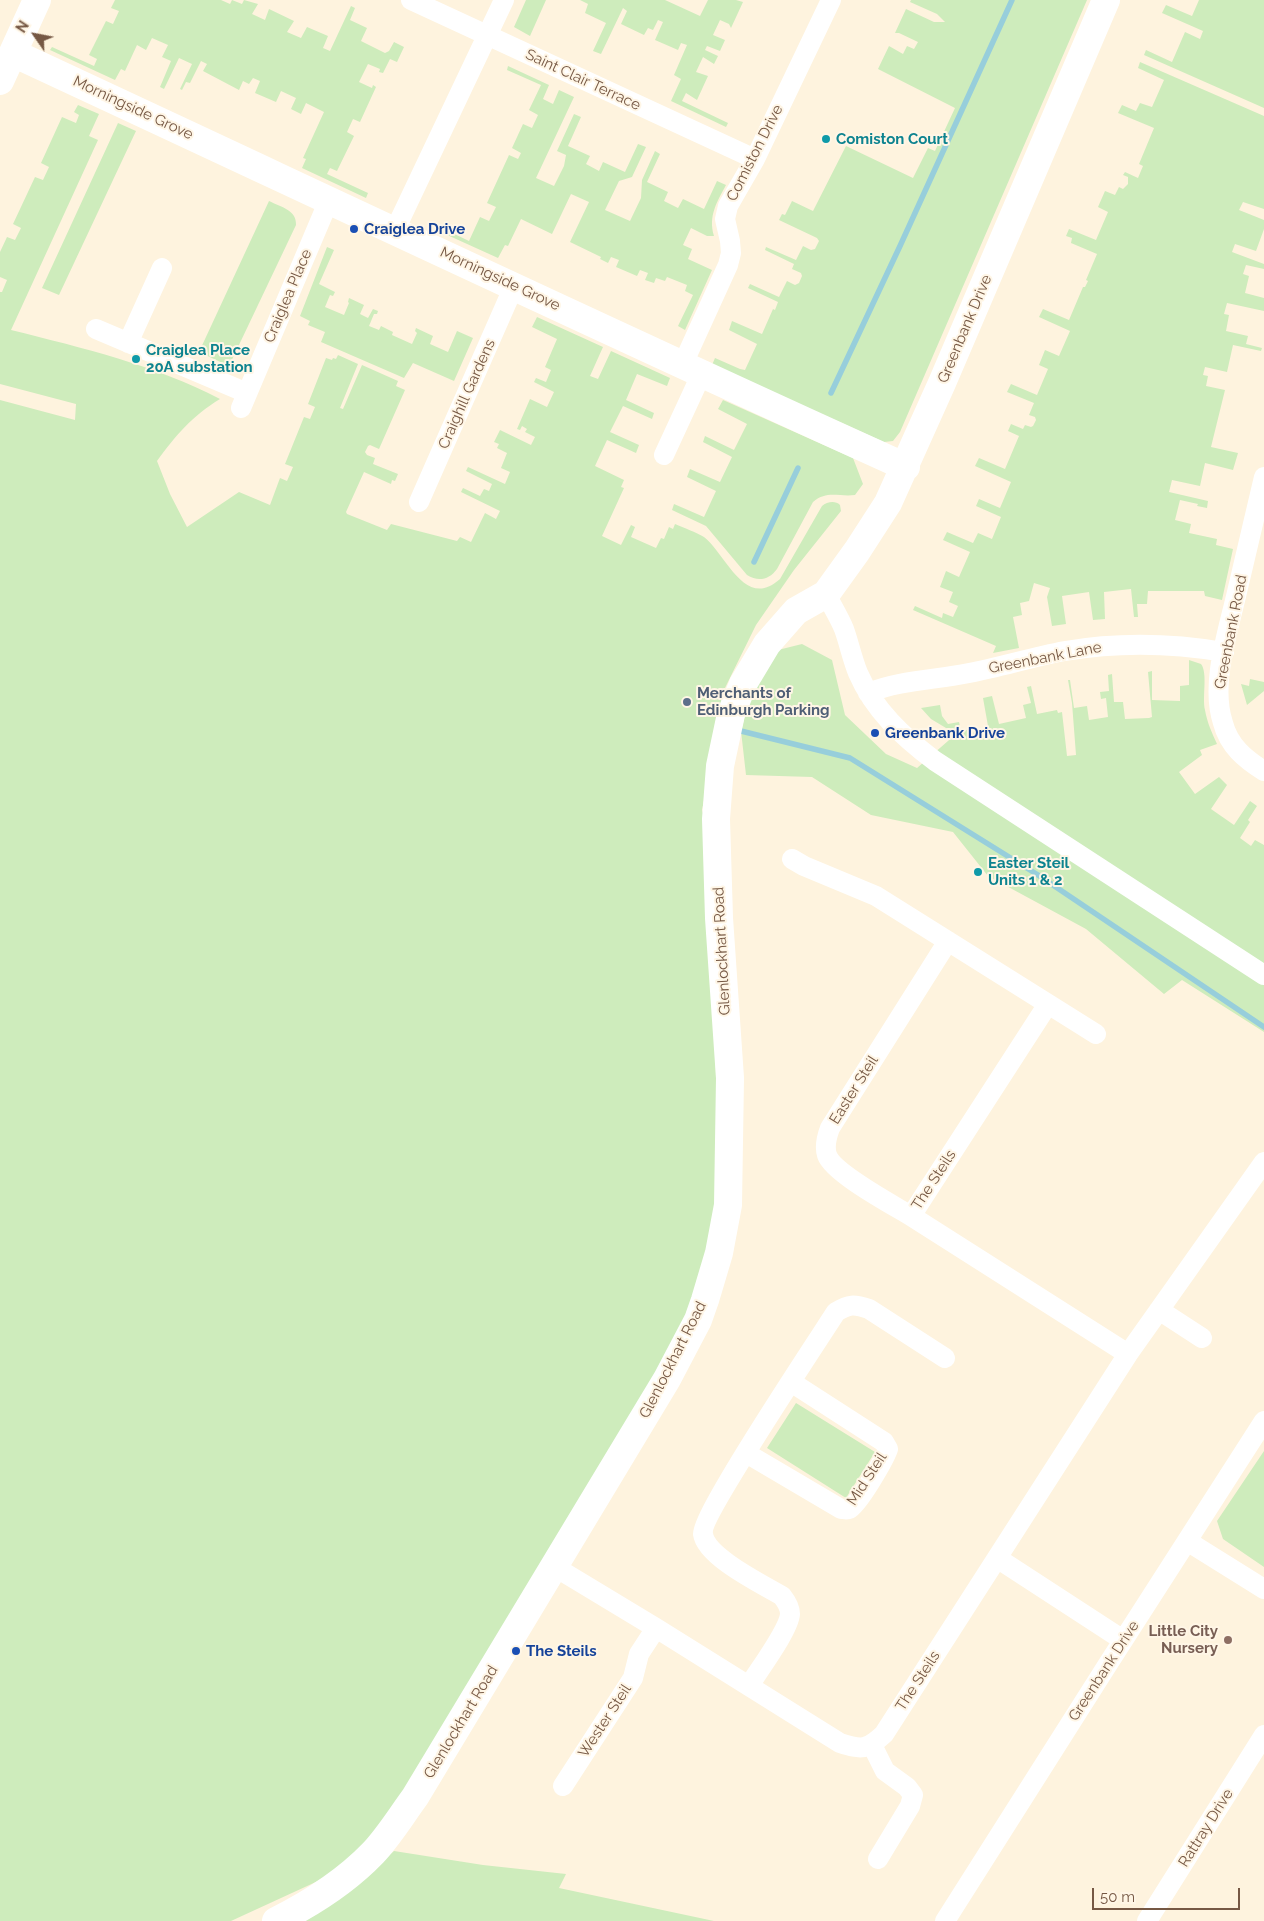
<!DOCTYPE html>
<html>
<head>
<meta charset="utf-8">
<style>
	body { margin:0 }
	#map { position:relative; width:1264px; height:1921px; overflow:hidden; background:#fef3de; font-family:Raleway,sans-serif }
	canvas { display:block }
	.north { position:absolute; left:10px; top:10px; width:50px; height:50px; -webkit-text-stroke:4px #fff6e6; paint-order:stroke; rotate:303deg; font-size:14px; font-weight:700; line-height:20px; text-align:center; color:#765844 }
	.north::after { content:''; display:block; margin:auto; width:18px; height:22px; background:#765844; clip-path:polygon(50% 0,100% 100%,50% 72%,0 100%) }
	.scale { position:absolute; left:1092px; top:1888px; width:148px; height:22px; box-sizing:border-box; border:2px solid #765844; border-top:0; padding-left:6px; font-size:15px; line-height:18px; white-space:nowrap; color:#765844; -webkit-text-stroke:4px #fff6e6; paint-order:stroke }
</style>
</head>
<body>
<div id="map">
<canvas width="1264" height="1921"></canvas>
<div class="north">N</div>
<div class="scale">50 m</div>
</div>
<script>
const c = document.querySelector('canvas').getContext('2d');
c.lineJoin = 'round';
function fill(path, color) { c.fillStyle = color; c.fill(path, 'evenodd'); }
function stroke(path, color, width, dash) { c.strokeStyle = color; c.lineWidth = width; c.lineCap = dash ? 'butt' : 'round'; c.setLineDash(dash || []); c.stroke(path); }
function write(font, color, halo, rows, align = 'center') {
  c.font = font + ' Raleway,sans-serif'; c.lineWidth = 4; c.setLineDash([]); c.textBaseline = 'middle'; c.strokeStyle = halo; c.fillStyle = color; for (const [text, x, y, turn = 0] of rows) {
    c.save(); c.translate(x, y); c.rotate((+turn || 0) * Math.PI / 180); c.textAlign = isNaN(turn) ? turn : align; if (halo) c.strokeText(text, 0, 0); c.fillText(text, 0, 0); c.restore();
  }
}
const green = new Path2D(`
	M115,0h106l9,4 2,-4 10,4 2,-4 14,4 -6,10 13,6 4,-11 25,12 -7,11 14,6 6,-11 21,9 -5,12 7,3 21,-45 4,2 -5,12 17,8 -6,13 24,12 4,-2 5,-9 10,5 -7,15 -7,-3 -7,14 -4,-1 1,-3 -12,-5 -9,18 13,6 1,-3 3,2 -16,35 -7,-3 -6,13 7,4 -17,35 -7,-3 -3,6 41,19 -2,5 -64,-30 4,-9 -3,-1 21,-46 -18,-9 -5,11 -10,-5 5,-11 -15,-7 -5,11 -21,-9 5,-12 -7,-3 -4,6 -6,-3 -4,9 -36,-19 4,-7 -6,-3 -11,22 -4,-1 -4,8 -2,-1 12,-25 -13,-6 -15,31 -4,-2 11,-26 -9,-4 6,-12 -16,-7 -6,12 -9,-5 -12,26 -4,-2 -6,11 -65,-30 2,-3 42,19 3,-7 -8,-4 17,-34 7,3 6,-13 -8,-3z
	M526,0h20l-16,36 -16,-9z
	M580,0h85l35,16 8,-16h28l7,2 -12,26 -2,-4 -9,-4 -7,15 12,5 -5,11 -13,-5 -2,4 13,6 -4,8 -11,-7 -7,15 12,4 -11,24 -11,-7 -4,8 46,22 -2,4 -55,-26 10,-22 -7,-4 13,-30 -6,-2 -3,7 -23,-10 8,-18 -5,-2 -5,10 -5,-2 -4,7 -23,-11 6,-13 -4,-3 -22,46 -8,-3 13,-28 -21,-10 3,-9z
	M911,0h176l-187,432 -7,9 -9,1 -172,-77 3,-7 25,11 5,1 12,-26 -28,-14 3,-9 30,13 11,-25 2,1 3,-8 -30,-14 2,-4 29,13 8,-16 8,4 4,-2 3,-7 -1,-3 -9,-4 2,-5 -29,-14 1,-3 30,13 7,-14 8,4 4,-1 4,-8 -2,-3 -38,-18 3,-6 3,1 7,-14 21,10 33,-65 67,32 15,-30 7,3 20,-43 -77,-39 11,-23 14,8 4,-8 7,3 4,-7 -19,-9h-4l11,-24 28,13h11l-8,-8 -27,-12z
	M1199,0h65v108l-120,-53 2,-5 26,12 13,-30 15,7 3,-8 -41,-18 4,-8 26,11z
	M1140,62l124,54v93l-21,-7 -4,8 25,10v9l-8,22 -21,-7 -3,8 32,12v5l-18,-4 -3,9 6,2 -4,17 19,5v13l-37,-8 -3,11 5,1 -3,16 22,5 -2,8 16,4 -1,3 -28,-6 -6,27 -22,-5 -2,8 5,1 -2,10 19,4 -14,57 27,6 -5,17 -28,-7 -5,23 -28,-6 -3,12 39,9 -1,7 -10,-2 1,-2 -18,-4 -5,20 16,4 -2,9 28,6 -1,6 17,4 -11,51 -17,-4 -1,-5h-56l-1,13h-10l1,13h-4l-3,-28 -27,3 1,27 -12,1 -4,-28 -27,4 4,28 -14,2 -5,-29 3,-9 -16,-5 -5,18 -9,2 2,12 -9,2 6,31 -26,5 3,-7 -83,-36 2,-4 27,12 1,-5 10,4 5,-11 -9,-4 4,-10 -13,-5 6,-16 13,6 11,-25 -27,-12 4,-8 26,11 5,-10 14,6 9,-22 -25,-11 3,-7 21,9 11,-26 -36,-16 4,-8 26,11 14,-33 -11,-5 3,-7 12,5 2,-4 6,2 2,-1 3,-6 -1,-3 -6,-2 5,-12 -27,-11 4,-8 26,11 11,-26 -9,-4 6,-15 14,6 11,-25 -31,-14 4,-8 26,11 14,-33h2l3,-6 -2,-1 11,-26 -26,-11 1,-5 -6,-2 3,-7 27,11 12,-28 -10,-5 7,-16 10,4 4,-8 4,2 5,-5v-7l-5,-2 2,-3 13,6 5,-12 -4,-2 15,-36 -36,-15 4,-8 14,6 4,-8 12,4 12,-27 -26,-12z
	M508,66l41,19 -6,14 10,5 6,-14 15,7 -38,81 18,8 10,-20 2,-11 -9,-4 17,-37 7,3 -13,29 22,10 -4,8 13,7 4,-9 22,10 13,-28 8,3 -14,30 -13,4 -14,29 25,11 11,-23 1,-18 13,-29 5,3 -13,28 21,10 -4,9 14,7 5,-9 21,10 13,-28 9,4c-9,17 -18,31 -12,51h-7l-16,-8 -8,17 9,4 -4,10 24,11 -27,60 -7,-4 15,-31 -8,-4 2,-6 -20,-8 -2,4 -9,-3 -2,5 -9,-3 3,-7 -8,-3 -3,6 -21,-9 3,-7 -8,-3 -3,6 -8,-4 1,-2 -31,-15 19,-40 -18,-8 -19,40 -31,-15 -13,27 -3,-1 -7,13 -64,-29 2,-4 33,16 11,-24 9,4 7,-14 -9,-4 22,-48 9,4 3,-6 -9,-5 11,-24 9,4 6,-13 -9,-5 12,-25 -34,-15z
	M78,105l21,9 -10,22 9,4 -87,190c72,18 144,35 209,69 -29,18 -43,35 -63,62l13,33 17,33 52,-35 31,13 10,-27 7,3 6,-14 -8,-3 19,-47 6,2 5,-12 -7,-3 18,-46 6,2 1,-2 3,1 2,-4 20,9 -18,44 3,1 19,-44 36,16 -2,5 9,4 -26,59 -9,-4 -2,1 -3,6 2,3 8,3 -2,6 25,10 -3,7 -3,-1 -1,4 -27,-12 -18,40 1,2 40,16 4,-6 66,17 3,-4 11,5 14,-29 11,6 4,-8 -39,-19 2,-4 17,8 4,-7 5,2 3,-7 -26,-13 2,-4 37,17 5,-12 -9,-4 6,-15 -10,-5 2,-4 -5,-2 6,-12 31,15 4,-8 -10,-5 2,-3 -5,-3 -2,4 -3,-1 13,-30 17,8 7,-15 -20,-10 2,-4 10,4 5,-12 -6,-3 12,-28 -25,-12 5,-10 66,30 -13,29 8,3 13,-28 59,27 -3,8 -30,-12 -11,26 28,13 -2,6 -29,-13 -13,26 29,13 -3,8 -29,-13 -12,26 29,14 -3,7 3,1 -22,48 19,9 10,-20 4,2 -4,10 25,11 5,-10 3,1 5,-12 4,2 2,-5c9,4 21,8 29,13 22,17 41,74 76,42l42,-73c5,-4 13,-6 18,-1l1,6 -47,59 -38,55 -32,65 -9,36 -4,40 -9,44 3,10 10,214 2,87v96l-9,38 -34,91 -279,459 -34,44 -17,16 -26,16 -87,40h-231v-1521l75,20 1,-16 -76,-20v-92h2l5,-12 -7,-3v-25l7,-15 8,3 6,-12 -8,-4 22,-47 8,3 6,-13 -8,-4 21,-46 14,6 3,-8 -5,-3z
	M118,123l18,8 -77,164 -17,-7z
	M269,201c12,6 28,9 27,24l-67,141 -30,-14z
	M327,247l7,3 -15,34 16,8 -2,4 -3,-1 -5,12 19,8 5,-12 -1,-1 1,-4 15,7 -4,9 8,4 5,-9 5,2 -1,3h-3l-5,12 10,4 2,-4 12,6 -1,3 20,9 5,-11 -2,-2 1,-3 17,8 -3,8 18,8 9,-21 16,7 -19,43 -41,-18 -9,15 -83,-36 4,-10 -17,-7 2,-4 -10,-5z
	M723,400l130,58 10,26 -8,11c-17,2 -28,-5 -42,7l-36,67c-8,11 -19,13 -30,6l-41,-49 -34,-16 2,-6 30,13 12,-26 -29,-14 3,-8 30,13 12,-25 -29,-15 2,-6 29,14 13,-26 -29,-15z
	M802,644l30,16 13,55 41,39 31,14 39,-34 -25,-15 -10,-11 19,-3 2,11 6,8 11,-2 2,9 11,-2 3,8c8,3 11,-3 10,-10l3,-1 -5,-28 9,-2 7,28 27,-6 -3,-13 8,-2 -4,-16 4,-1 6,28 20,-4 1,3 4,-1 5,44 9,-1 -4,-52 -4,-23h2l4,28 13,-2 2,14 19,-3 -2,-19 -5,1 -1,-7 9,-1 -1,-16 4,-1 2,28h9l2,17 24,-1 3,-1 -4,-45 4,-1v29l28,1v-15l9,-1v-25l12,4c7,9 1,33 4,46 2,12 7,23 12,34l-17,6 2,5 -23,17 16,22 24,-17 8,8 -16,24 23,16 16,-24 7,5 -9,14 2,2 -10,16 11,8 4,-6 9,5v187l-82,-52 -18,14 -78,-65 -98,-53 -35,-44 -82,-17 -59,-38 -66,-2 -5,-44 11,-42 26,-39z
	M1250,679l14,3v9l-17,14 -6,-21 8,2z
	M796,1403l79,49 -29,46 -79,-50z
	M1264,1451v116l-41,-28 -6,-18z
	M394,1851l89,14 83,9 -7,14 155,33h-411l67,-49z`);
const stream = new Path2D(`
	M831,393l69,-147 112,-246
	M754,562l44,-94
	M741,731l109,27 188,117 226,152`);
const street = new Path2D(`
	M411,0l344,159
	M395,230l109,-230
	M96,329l151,64
	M128,343l34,-75
	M682,366l46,-101 3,-12 -1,-12 -5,-22 3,-13 27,-47 76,-159
	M241,408l88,-208
	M664,455l37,-80
	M1264,477c-9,38 -18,77 -27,115 -9,40 -27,92 -14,131 6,23 22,36 41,48
	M419,502l95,-216
	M826,594c6,12 13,23 18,35 5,14 8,29 14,44 16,37 45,64 77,88l329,214
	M868,693c32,-13 67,-13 101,-20 32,-6 63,-16 96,-22 53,-9 106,-8 159,1
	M792,859l12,7 72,30 220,138
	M1048,1004l-137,212 217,138
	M911,1216c-18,-11 -78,-43 -84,-61 -3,-9 0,-19 3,-27l118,-187
	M1159,1310l43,28
	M746,1453l95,56c2,0 6,1 8,0 9,-4 35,-49 39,-60l-4,-7 -93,-60
	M1187,1541l77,48
	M997,1558l126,82
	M555,1567l101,61 184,115c22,7 27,7 44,-9l244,-380 136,-192
	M749,1686c9,-15 40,-56 41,-72 0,-7 -4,-13 -8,-18 -20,-12 -76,-39 -79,-62 -3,-17 115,-194 133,-222 13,-8 18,-8 33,-3l76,49
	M872,1745l13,26 22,16 6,8 -3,11 -32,53
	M563,1786l70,-108 6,-24 17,-26
	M945,1921l163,-257 156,-243
	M1147,1921l117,-186`);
const secondary = new Path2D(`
	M13,53c297,138 594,279 893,414
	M0,81l37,-81
	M276,1921c34,-17 71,-41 97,-68 16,-17 28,-37 42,-56l252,-418 31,-59 7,-20 14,-47 9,-48 2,-127 -11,-160 -3,-99 4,-53 11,-52 12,-30 24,-40 29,-33 30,-17 31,-43 31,-48 54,-120 164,-383`);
const markers = [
	[826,139,5,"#0f9aa8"],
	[354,229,5,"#1a4fb4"],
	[136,359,5,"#0f9aa8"],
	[687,702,5,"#5c6f8a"],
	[875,733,5,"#1a4fb4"],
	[978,872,5,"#0f9aa8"],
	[1228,1640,5,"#8d6e63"],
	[516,1651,5,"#1a4fb4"]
];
const streetNames = [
	["Saint Clair Terrace",583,80,25],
	["Morningside Grove",133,108,25],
	["Comiston Drive",755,153,-63],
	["Morningside Grove",500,279,25],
	["Craiglea Place",288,296,-67],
	["Greenbank Drive",965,329,-67],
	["Craighill Gardens",467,394,-66],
	["Greenbank Road",1231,632,-79],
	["Greenbank Lane",1045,658,-11],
	["Glenlockhart Road",722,951,-93],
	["Easter Steil",854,1090,-58],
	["The Steils",934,1180,-57],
	["Glenlockhart Road",673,1360,-63],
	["Mid Steil",867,1479,-57],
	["Greenbank Drive",1104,1671,-57],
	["The Steils",918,1681,-57],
	["Wester Steil",605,1721,-57],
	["Glenlockhart Road",461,1722,-59],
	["Rattray Drive",1206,1828,-58]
];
const cultureNames = [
	["Comiston Court",836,139],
	["Craiglea Place",146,350],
	["20A substation",146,367],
	["Easter Steil",988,863],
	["Units 1 & 2",988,880]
];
const transitNames = [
	["Craiglea Drive",364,229],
	["Greenbank Drive",885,733],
	["The Steils",526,1651]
];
const serviceNames = [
	["Merchants of",697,693],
	["Edinburgh Parking",697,710]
];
const educationNames = [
	["Little City",1218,1631],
	["Nursery",1218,1648]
];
fill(green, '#ceecbc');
stroke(stream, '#97cedb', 5.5);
stroke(street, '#fff', 20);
stroke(secondary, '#fff', 28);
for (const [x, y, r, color] of markers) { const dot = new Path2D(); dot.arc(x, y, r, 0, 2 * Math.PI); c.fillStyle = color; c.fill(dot); stroke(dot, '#fff6e6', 2); }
write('15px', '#765844', '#fff6e6', streetNames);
write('bold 15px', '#0d838f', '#fff6e6', cultureNames, 'left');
write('bold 15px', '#164399', '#fff6e6', transitNames, 'left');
write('bold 15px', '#4e5e75', '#fff6e6', serviceNames, 'left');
write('bold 15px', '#785e54', '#fff6e6', educationNames, 'right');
</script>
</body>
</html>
